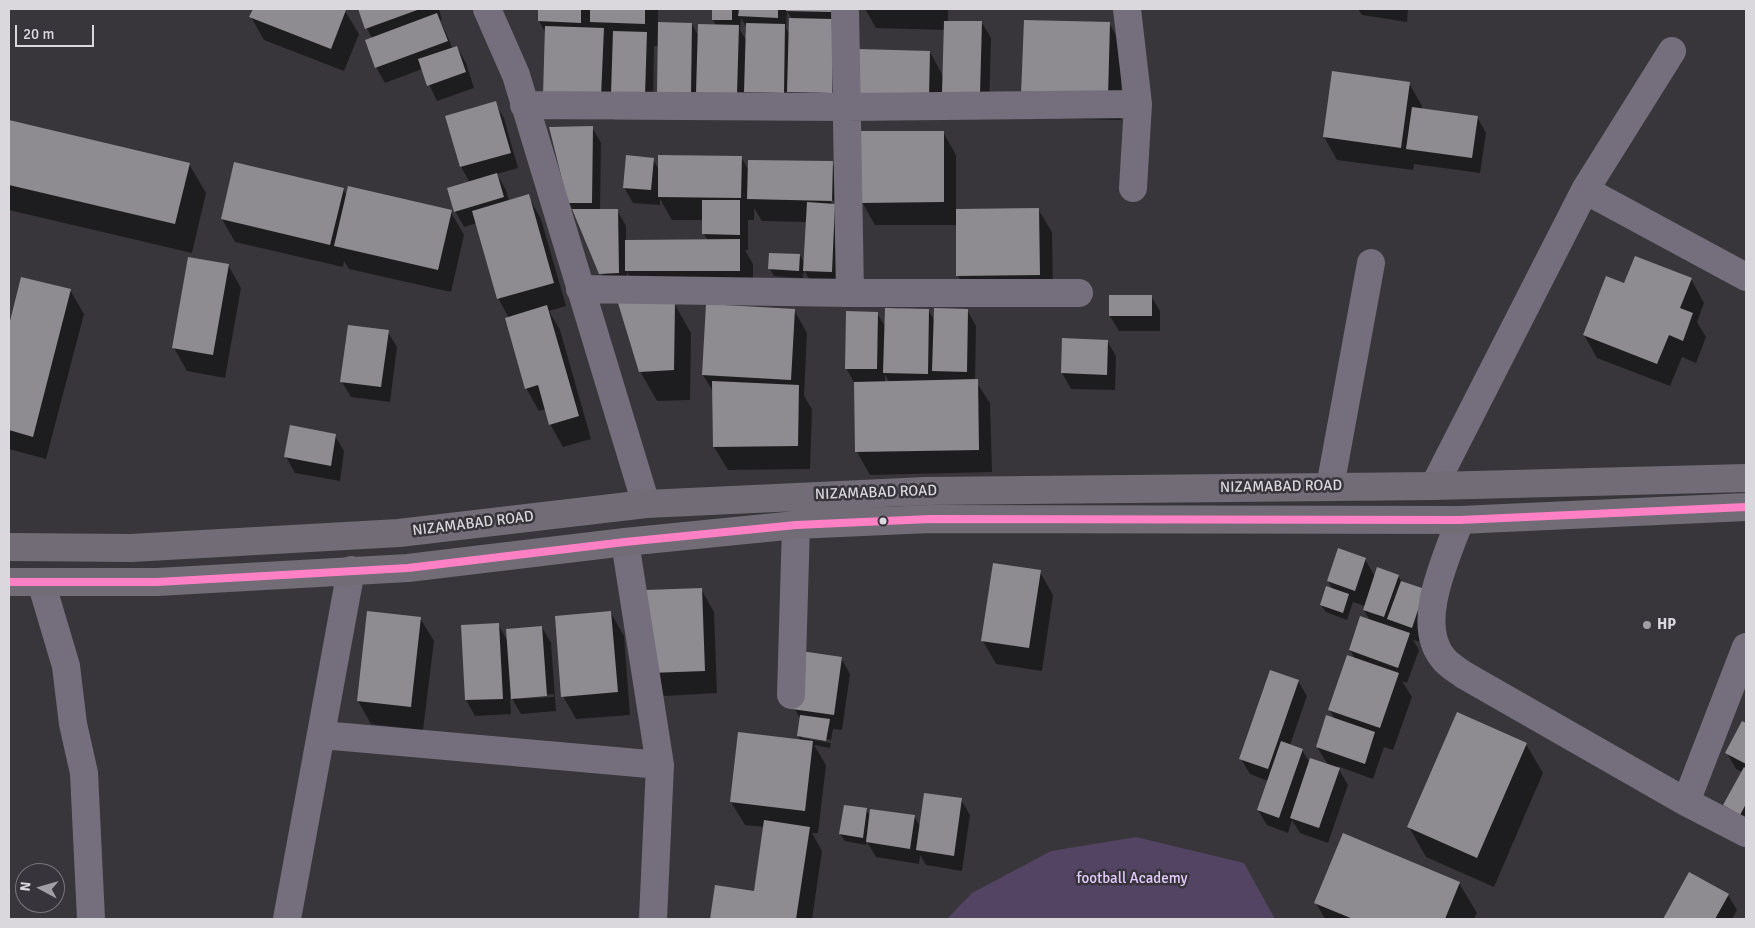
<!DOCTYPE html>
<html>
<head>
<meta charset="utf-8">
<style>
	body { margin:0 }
	#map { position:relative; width:1755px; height:928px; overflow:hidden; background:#38363a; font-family:Signika,sans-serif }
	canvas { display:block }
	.frame { position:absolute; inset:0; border:10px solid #dad8dd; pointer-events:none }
	.north { position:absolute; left:15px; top:863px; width:50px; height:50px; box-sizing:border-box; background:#38343c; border:1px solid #79767c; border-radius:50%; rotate:276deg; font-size:14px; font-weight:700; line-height:20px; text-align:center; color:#dad8dd }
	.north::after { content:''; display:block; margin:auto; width:18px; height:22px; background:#a19fa4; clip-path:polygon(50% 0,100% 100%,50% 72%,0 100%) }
	.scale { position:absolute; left:15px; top:25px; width:79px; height:22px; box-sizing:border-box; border:2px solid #dad8dd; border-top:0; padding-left:6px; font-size:15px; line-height:18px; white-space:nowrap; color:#dad8dd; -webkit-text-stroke:4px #38343c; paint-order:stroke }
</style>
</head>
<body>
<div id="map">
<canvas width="1755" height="928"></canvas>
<div class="frame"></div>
<div class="north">N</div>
<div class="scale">20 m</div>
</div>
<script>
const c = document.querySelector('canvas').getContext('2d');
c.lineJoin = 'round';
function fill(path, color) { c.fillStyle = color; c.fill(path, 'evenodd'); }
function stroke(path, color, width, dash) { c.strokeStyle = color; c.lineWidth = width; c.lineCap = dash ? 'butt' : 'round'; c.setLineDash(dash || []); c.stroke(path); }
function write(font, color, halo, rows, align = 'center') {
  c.font = font + ' Signika,sans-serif'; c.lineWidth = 5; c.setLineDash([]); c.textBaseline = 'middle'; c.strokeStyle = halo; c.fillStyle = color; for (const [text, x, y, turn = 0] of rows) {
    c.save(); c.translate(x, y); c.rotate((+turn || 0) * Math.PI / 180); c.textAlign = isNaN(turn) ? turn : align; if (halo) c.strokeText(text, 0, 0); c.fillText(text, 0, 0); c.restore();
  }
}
const green = new Path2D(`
	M1136,837l108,26 31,56h-328l25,-26 79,-42z`);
const shadow = new Path2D(`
	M254,9h86l5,2 14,23 -15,37 -80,-31 -13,-23z
	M357,9h82l3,11h-2l13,29 4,-2 9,16 8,25 -37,13 -15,-32 -37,14 -9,-16 -4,-29z
	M539,9h119v15h34l7,13 17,-12 -3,-5v-11h127l4,107 -186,-22 1,-48h-5l-1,64 -38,-12 -1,22 -56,-2 -12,-84 -7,-13zM787,11l5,8 -2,16 -4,-7zM741,18l6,10 -1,12 -6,-10z
	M865,9h83v13l34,1 9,15 -2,71 -47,10 -71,-1 59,-66 13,24 2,-46 -69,-2z
	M1358,9h50l-1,13 -45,-7z
	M1109,23l13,23 -1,74 -85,-2z
	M1409,83l13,23v4l55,7 9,16 -6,40 -66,-9 -1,6 -76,-10 -13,-23z
	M495,103l9,15 14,50 -21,6 9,16 3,11 19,-5 13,23 25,87 -17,5 11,19 31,109 -28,8 -13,-23 -4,-15 -7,2 -13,-23 -17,-70 -11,-20 -21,-75 -13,4 -9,-16 15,-28 -9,-16z
	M9,122l180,42 17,29 -14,60 -183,-43z
	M592,127l9,16 -1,67h17l9,16v15h82l-4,-7v-14h-32l-12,-21v6l-27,-2 -9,-16 29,-28 6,11 82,-13 8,14 83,-8 13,23 -5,101 -27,-1 -9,-16 -1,8 -29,-2 -4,-7 30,-14 5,9 2,-42 -45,-1 -8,-13v12h-6v30h-3l8,14v29l-114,1 -12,-22v16l-18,1 -40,-87zM830,195l6,10h-3l-6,-9z
	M943,132l13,23v55l82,-1 14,23 1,66 -82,1 -13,-23 -1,-51h-82l-13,-23z
	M343,189l4,7 104,16 13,23 -13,57 -102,-23 -5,-8 -1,6 -108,-25 -13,-23z
	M228,265l13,23 -16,90 -38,-7 -13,-23z
	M22,278l48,12 14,24 -38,145 -37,-10v-119z
	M1691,279l13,24 -7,19 9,15 -10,26 -14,-6 -12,29 -73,-28 -13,-23 41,-50z
	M1151,296l9,15v20h-41l-9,-15z
	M674,303l17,30 -1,67 -33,1 -17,-30z
	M794,310l13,23 -3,63 8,13 -2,60 -82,1 -14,-23v-54l-11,-18z
	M928,310l7,11 32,-11 9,16 -1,54 15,23 2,69 -122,3 -13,-23 -2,-68 -9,-16 31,-55 9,15zM885,375l5,8h-5z
	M388,332l9,15 -7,55 -39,-5 -9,-15z
	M1063,339l44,2 9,15 -1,34 -44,-1 -9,-16z
	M335,436l9,15 -4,30 -45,-8 -9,-16z
	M1365,559l10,18 23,-1 4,6 22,8 -3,52 -8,-2 6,10 -12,33 -5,-2 10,16 -19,53 -9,-3 -11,32 -36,-13 11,19 -20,58 -28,-10 -8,-13 -4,13 -21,-8 -9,-15 10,-29 -18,-7 -9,-15 57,-78 9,15 -17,49 12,5 8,13 18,2 -11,-18 18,-27 -5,-10 25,-51 -5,-9 20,-29 -6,-11 1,-4 -12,-4 -6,18 -21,-8 -5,-7 12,-15 -5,-9z
	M1040,572l13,23 -11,76 -46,-7 -13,-23z
	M701,589l13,23 3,81 -53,3 -14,-23z
	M611,613l13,23 6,79 -54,4 -13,-23z
	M420,618l14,23 -11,89 -52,-6 -13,-23z
	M498,624l10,18 34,-15 9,16 5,68 -35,3 -11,-19 1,19 -36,2 -9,-16 -4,-74zM554,694v3l-36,2v-2z
	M841,658l9,16 -8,56 -9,-1 -2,11 -29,-4v2l29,5 -1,5 -16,-3 12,20 -8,68h-6l10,18 -10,68h-101l5,-32 39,5 9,-65 -19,-2 -14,-23 70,-61 -3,-5 3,-16 -7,-12z
	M1742,722l4,2v104l-13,-8 -9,-15 18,-33 -6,-3 -9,-16z
	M1526,744l17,29 -49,114 -68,-30 -17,-30z
	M961,800l9,15 -8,56 -36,-6 -6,-10 -1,9 -43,-7 -9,-15 -1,3 -21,-4 -5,-7 26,-24 5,7 43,-1 6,10z
	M1690,874l38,21 9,15 -5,9h-68z
	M1459,883l18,30 -3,6h-149l-9,-16z`);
const building = new Path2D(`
	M253,9h90l3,1 -15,39 -82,-32z
	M358,9h62l-55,20z
	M538,9h43v14l-43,-2z
	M590,9h55v15l-55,-2z
	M712,9h20v11h-20z
	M739,9h39v9l-40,-2z
	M786,9h45v3l-45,-1z
	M437,13l11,28 -73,27 -10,-28z
	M789,18l44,1 -1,74 -45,-1z
	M1024,20l86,2 -2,75 -87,-2z
	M944,21h38l-2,73 -38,-1z
	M658,22l34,1 -1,71h-34z
	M746,23l39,1 -1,69 -40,-1z
	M698,24l41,1 -2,69 -41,-1z
	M545,26l59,2 -3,69 -58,-2z
	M613,31l34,1 -2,63 -34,-1z
	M457,46l9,26 -39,14 -9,-27z
	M858,49l72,2 -1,46 -72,-2z
	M1332,71l78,11 -9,66 -78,-11z
	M496,101l15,52 -51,14 -15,-51z
	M1412,107l66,9 -6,42 -66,-9z
	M9,120l181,43 -15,61 -166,-39z
	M593,126l-1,77h-24l-19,-76z
	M861,131h83v71l-83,1z
	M626,155l28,3 -3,32 -28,-2z
	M658,155l84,1 -1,42 -83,-1z
	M748,160l85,1 -1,40 -85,-2z
	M234,162l110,26 -14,57 -109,-26z
	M497,173l7,24 -50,15 -7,-24z
	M348,186l104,24 -14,60 -104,-24z
	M529,194l25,89 -57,16 -25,-88z
	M702,200h38v35l-38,-1z
	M807,202l28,2 -3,68 -29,-1z
	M1039,208l1,67 -84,1v-67z
	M572,209h46l1,64 -20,1z
	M740,239v32h-115v-31z
	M769,253l31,1 -1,17 -31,-2z
	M1635,256l57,22 -12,30 13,5 -10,28 -14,-6 -12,29 -74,-29 23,-59 18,7z
	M188,257l41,7 -16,91 -41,-7z
	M21,277l50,12 -38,148 -24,-7v-105z
	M1109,295h43v21h-43z
	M675,302l-1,68 -35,2 -21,-69z
	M706,304l89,5 -4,71 -89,-5z
	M547,305l32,111 -30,9 -11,-40 -13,4 -20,-71z
	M885,308l44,1 -1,65 -45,-1z
	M934,308l34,1 -1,63 -35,-1z
	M846,311l32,1 -1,57h-32z
	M348,325l41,5 -8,57 -41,-5z
	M1062,338l46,2 -1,35 -46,-2z
	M978,379l1,71 -124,2 -1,-70z
	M712,381l87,4 -1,61 -85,1z
	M290,425l46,9 -5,32 -47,-9z
	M1338,548l28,10 -11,33 -28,-10z
	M993,563l48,7 -12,78 -48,-7z
	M1377,567l22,8 -15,42 -21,-7z
	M1401,581l24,8 -13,39 -25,-9z
	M1326,586l23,8 -6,19 -23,-8z
	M702,588l3,83 -56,2 -4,-83z
	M367,611l54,6 -10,90 -54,-6z
	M611,611l7,81 -57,5 -6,-81z
	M1360,616l50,17 -12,35 -49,-18z
	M499,623l4,76 -38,1 -4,-75z
	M542,626l5,70 -36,3 -5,-70z
	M801,651l41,6 -8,58 -42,-6z
	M1347,655l52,18 -19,55 -52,-18z
	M1270,670l29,10 -31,89 -29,-10z
	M1457,712l70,31 -50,115 -70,-31z
	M800,715l30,4 -4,22 -29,-5z
	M1326,715l49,17 -10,32 -49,-17z
	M1742,721l4,2v41l-21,-11z
	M738,732l75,9 -8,70 -75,-9z
	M1281,741l22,8 -24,69 -22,-8z
	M1310,758l30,10 -21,60 -29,-10z
	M1744,767l2,2v35l-6,11 -17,-10z
	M924,793l38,5 -8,58 -38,-6z
	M844,805l23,3 -4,30 -24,-4z
	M870,809l45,6 -5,34 -44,-7z
	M764,820l46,7 -14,92h-86l5,-34 39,6z
	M1343,833l117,49 -15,37h-92l-39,-16z
	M1689,872l40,22 -14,25h-52z`);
const minor = new Path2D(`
	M487,9l29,66 130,429
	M845,9l5,284
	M1127,9l11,95 -5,84
	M524,105l322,2 292,-3
	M1585,190l161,87
	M580,289l270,4h229
	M1434,486l151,-296 87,-139
	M1330,487l41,-224
	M1460,520c-13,37 -46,103 -17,138 5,7 14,12 21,17l222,127 60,31
	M625,542l35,223 -7,154
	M41,582l25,84 7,58 11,49 7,146
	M791,695l5,-170
	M322,735l338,30
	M1686,802l60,-155
	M287,919l64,-349`);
const highway = new Path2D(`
	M9,547l122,1 268,-15 247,-29 280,-13 508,-5 312,-8
	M9,582h148l251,-14 217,-26 171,-17 134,-6 530,1 286,-13`);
const bus1 = new Path2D(`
	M9,582h148l251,-14 217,-26 171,-17 134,-6 530,1 286,-13`);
const markers = [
	[883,521,4.5,"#dad8dd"],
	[1647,625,5,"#a19fa4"]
];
const streetNames = [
	["NIZAMABAD ROAD",1281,487,-1],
	["NIZAMABAD ROAD",876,493,-2],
	["NIZAMABAD ROAD",473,524,-7]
];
const poiNames = [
	["HP",1657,625]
];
const parkNames = [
	["football Academy",1132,879]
];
fill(green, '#534463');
fill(shadow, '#0007');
fill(building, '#8e8c90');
stroke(minor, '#756e7c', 28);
stroke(highway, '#716c76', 28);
stroke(bus1, '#ff80c5', 8);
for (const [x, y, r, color] of markers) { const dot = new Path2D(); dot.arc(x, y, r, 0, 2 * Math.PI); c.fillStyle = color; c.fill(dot); stroke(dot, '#38343c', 2); }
write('15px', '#dad8dd', '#38343c', streetNames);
write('bold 15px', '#dad8dd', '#38343c', poiNames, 'left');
write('15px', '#e3cafe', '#38343c', parkNames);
</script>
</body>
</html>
